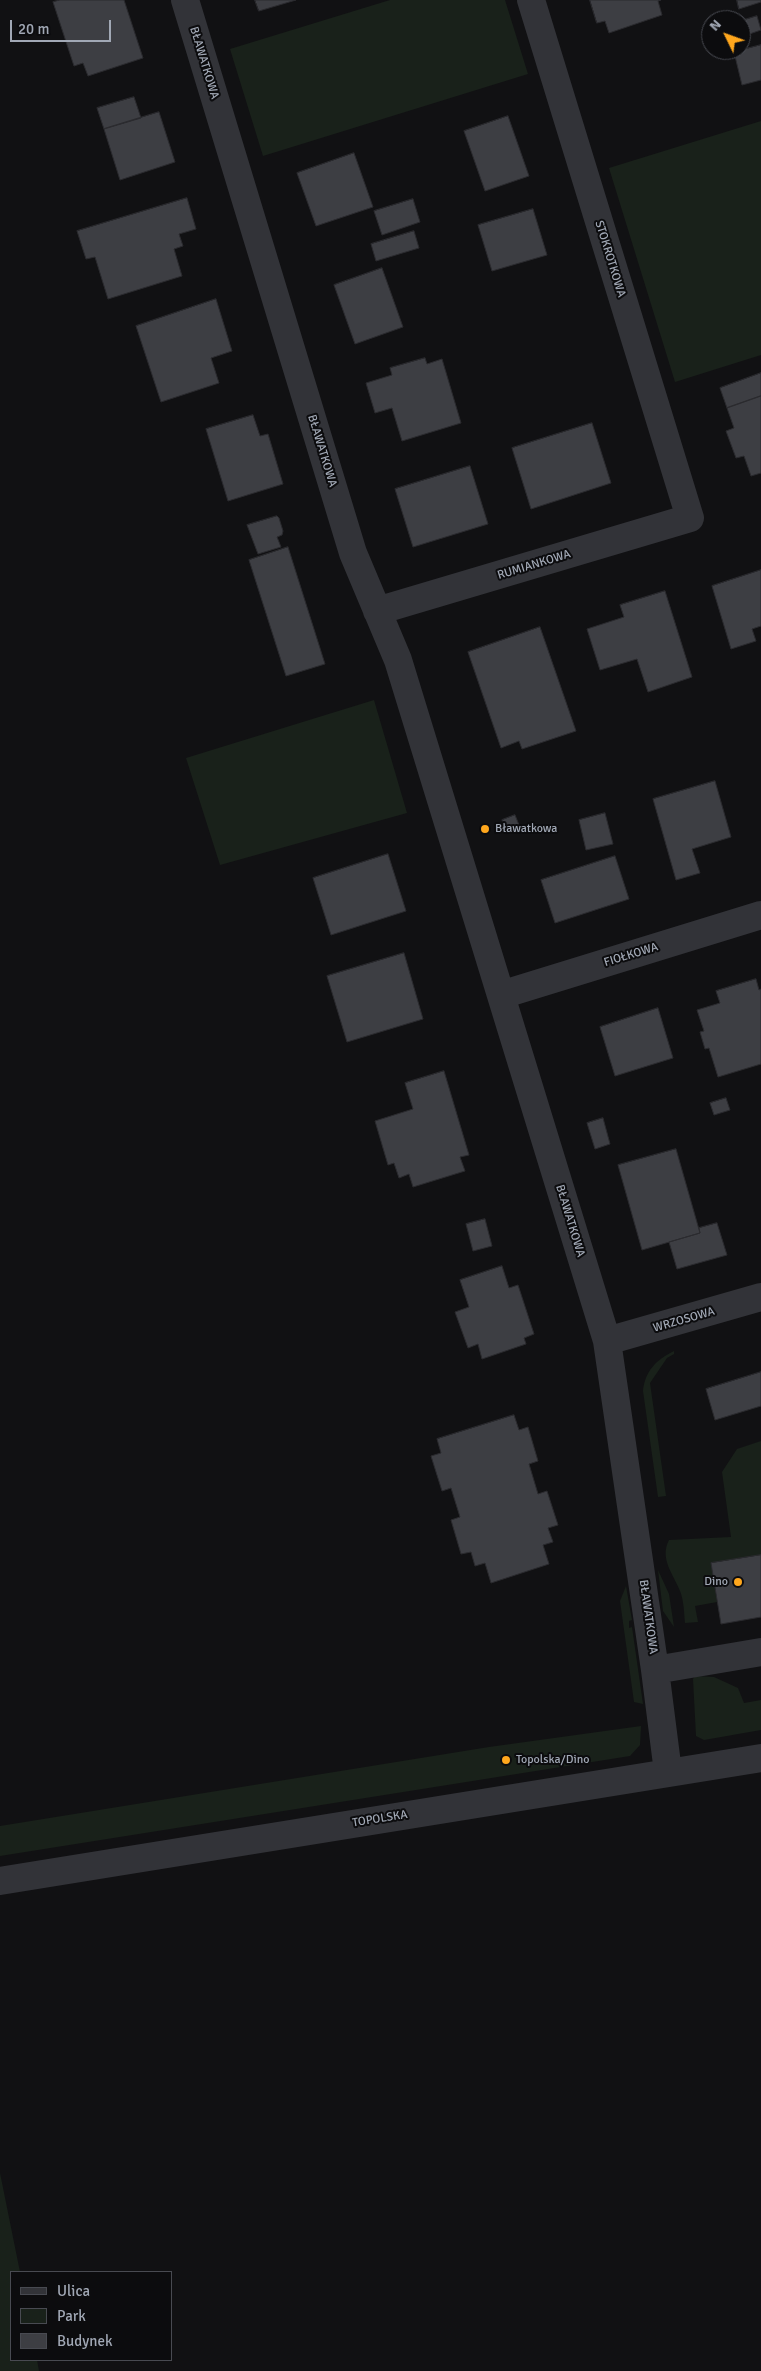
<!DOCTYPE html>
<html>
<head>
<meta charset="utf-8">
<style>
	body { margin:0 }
	#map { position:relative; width:761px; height:2371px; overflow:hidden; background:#111113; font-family:Signika,sans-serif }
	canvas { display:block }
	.legend { position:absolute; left:10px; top:2271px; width:162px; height:90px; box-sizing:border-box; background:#0c0c0e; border:1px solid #484a51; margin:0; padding:6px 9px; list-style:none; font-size:15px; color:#a1a8b5 }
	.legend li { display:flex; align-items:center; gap:10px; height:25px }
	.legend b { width:25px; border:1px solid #484a51 }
	.north { position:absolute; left:701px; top:10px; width:50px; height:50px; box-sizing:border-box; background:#0c0c0e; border:1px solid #484a51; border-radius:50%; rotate:312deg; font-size:14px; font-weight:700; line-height:20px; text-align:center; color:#a1a8b5 }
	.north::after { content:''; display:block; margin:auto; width:18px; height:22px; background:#ffa71d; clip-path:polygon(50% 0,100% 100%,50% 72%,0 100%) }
	.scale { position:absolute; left:10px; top:20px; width:101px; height:22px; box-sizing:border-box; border:2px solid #a1a8b5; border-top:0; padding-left:6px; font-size:15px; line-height:18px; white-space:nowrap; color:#a1a8b5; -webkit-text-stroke:4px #0c0c0e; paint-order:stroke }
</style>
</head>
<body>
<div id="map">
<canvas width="761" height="2371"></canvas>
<ul class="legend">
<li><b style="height:6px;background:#323338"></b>Ulica</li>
<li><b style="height:14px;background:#19211a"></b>Park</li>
<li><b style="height:14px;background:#3d3e43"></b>Budynek</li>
</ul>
<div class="north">N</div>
<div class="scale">20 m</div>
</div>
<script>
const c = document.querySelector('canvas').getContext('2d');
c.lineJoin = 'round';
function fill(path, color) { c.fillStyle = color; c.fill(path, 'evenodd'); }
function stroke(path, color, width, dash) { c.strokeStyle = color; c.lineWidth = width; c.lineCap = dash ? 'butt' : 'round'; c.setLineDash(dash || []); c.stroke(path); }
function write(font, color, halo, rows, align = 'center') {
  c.font = font + ' Signika,sans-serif'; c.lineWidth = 4; c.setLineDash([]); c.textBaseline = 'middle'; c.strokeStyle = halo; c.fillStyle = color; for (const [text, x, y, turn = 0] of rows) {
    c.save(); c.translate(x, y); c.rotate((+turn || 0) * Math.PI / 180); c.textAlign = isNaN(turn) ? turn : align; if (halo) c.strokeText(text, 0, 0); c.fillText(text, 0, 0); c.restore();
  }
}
const green = new Path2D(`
	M390,0h115l23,74 -265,82 -33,-107z
	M761,121v234l-86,27 -66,-214z
	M374,700l33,113 -187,52 -34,-107z
	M674,1351v3l-7,4 -17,25 16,113 -8,1 -15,-106c2,-20 13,-31 31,-40z
	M761,1441v114l-50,8 6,39 -22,4 3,16 -13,1c-1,-10 -1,-22 -5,-32 -6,-16 -21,-32 -11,-51l62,-3 -9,-65 15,-23z
	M658,1570l11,24 5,33 -11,-16z
	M626,1586l6,34 -3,1v7l3,-1 11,77 -9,-2 -14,-101z
	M695,1676l19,1 24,11 6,15 17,-3v30l-57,10 -8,-4 -3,-57z
	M641,1726l-1,19 -10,11 -630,100v-30l489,-79z
	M0,2173l20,99h-9v88h26l2,11h-39z`);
const building = new Path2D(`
	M60,0h64l19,58 -55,18 -5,-13 -9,3 -21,-64z
	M255,0h41l-37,11z
	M590,0h71l-3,1 4,14 -53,18 -4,-12 -8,2z
	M737,0h24v2l-22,7z
	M757,16l4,14 -20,7v-16z
	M761,45v35l-19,5 -8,-33z
	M134,97l7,21 -37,11 -7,-21z
	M159,112l16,50 -55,18 -16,-51z
	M508,116l21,60 -44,15 -21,-60z
	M354,153l19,54 -57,19 -19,-53z
	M187,198l9,31 -17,5 4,12 -9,3 8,27 -74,23 -13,-42 -9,2 -9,-28z
	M413,199l7,23 -38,13 -8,-24z
	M533,209l14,46 -55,16 -14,-46z
	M414,231l5,17 -43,13 -5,-17z
	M382,268l21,59 -48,17 -21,-59z
	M216,299l16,52 -21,7 8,25 -58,19 -25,-76z
	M425,358l2,6 15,-5 19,64 -59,18 -10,-33 -17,5 -9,-30 26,-8 -2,-7z
	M761,373v23l-34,12 -7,-20z
	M761,396v77l-10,3 -7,-20 -8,2 -10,-27 8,-3 -7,-20z
	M253,415l7,21 8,-2 15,50 -55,17 -22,-72z
	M592,423l19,60 -80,26 -19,-61z
	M470,466l18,58 -75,23 -18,-58z
	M277,516l2,2 4,13 -1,4 -5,2 4,10 -23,7 -11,-29z
	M288,547l37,117 -39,12 -37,-116z
	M761,570v56l-9,3 4,12 -25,8 -19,-63z
	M665,591l27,86 -44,15 -11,-33 -37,11 -13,-41 37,-12 -4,-12z
	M540,627l36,104 -54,18 -3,-8 -18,7 -33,-96z
	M715,781l16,56 -39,12 8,24 -24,7 -23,-81z
	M605,813l8,31 -27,6 -7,-30z
	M515,815l4,10 -14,4 -3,-9z
	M388,854l18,57 -75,24 -18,-57z
	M615,856l14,43 -74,24 -14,-43z
	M404,953l19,66 -76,23 -20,-66z
	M756,979l3,11 2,-1v75l-43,13 -9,-29 -4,1 -5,-17 4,-1 -7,-21 23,-7 -4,-12z
	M658,1008l15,50 -58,18 -15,-49z
	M444,1071l25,84 -9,2 5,14 -52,16 -4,-13 -10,4 -5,-15 -6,2 -13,-44 38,-12 -8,-26z
	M726,1098l4,12 -16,5 -4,-12z
	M603,1118l7,26 -15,5 -8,-26z
	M676,1149l24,84 -58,17 -24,-85z
	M485,1219l7,27 -19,5 -7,-27z
	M717,1223l10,32 -50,14 -8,-27 31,-9 -1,-5z
	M502,1266l7,22 9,-3 16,49 -10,4 2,6 -44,15 -4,-15 -10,4 -13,-36 14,-5 -9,-27z
	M761,1372v34l-46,14 -9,-31z
	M514,1415l5,15 9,-3 10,34 -9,3 9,30 9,-3 11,34 -10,3 5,14 -10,3 6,19 -58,19 -6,-20 -10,3 -4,-14 -10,2 -10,-34 9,-3 -9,-29 -9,3 -11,-35 10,-3 -4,-14z
	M761,1555v62l-40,7 -10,-61z`);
const minor = new Path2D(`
	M185,0l168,553 45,107 209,681 48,329 13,102
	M377,611l313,-93 -159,-518
	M501,995l260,-80
	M607,1341l154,-44
	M655,1670l106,-18
	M0,1881l761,-123`);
const markers = [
	[485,829,5,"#ffa71d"],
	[738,1582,5,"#ffa71d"],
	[506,1760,5,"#ffa71d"]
];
const streetNames = [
	["BŁAWATKOWA",204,63,73],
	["STOKROTKOWA",610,259,73],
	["BŁAWATKOWA",322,451,73],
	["RUMIANKOWA",534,565,-17],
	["FIOŁKOWA",631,955,-17],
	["BŁAWATKOWA",570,1221,73],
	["WRZOSOWA",684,1320,-16],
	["BŁAWATKOWA",648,1617,82],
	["TOPOLSKA",380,1819,-9]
];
const poiNames = [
	["Bławatkowa",495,829],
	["Dino",728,1582,"right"],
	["Topolska/Dino",516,1760]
];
fill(green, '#19211a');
fill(building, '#3d3e43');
stroke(building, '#2b2b2f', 1);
stroke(minor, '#323338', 28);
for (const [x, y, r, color] of markers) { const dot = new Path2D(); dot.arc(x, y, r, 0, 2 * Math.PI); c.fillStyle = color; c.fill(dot); stroke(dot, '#0c0c0e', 2); }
write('12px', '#a1a8b5', '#0c0c0e', streetNames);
write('12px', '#a1a8b5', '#0c0c0e', poiNames, 'left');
</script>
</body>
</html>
